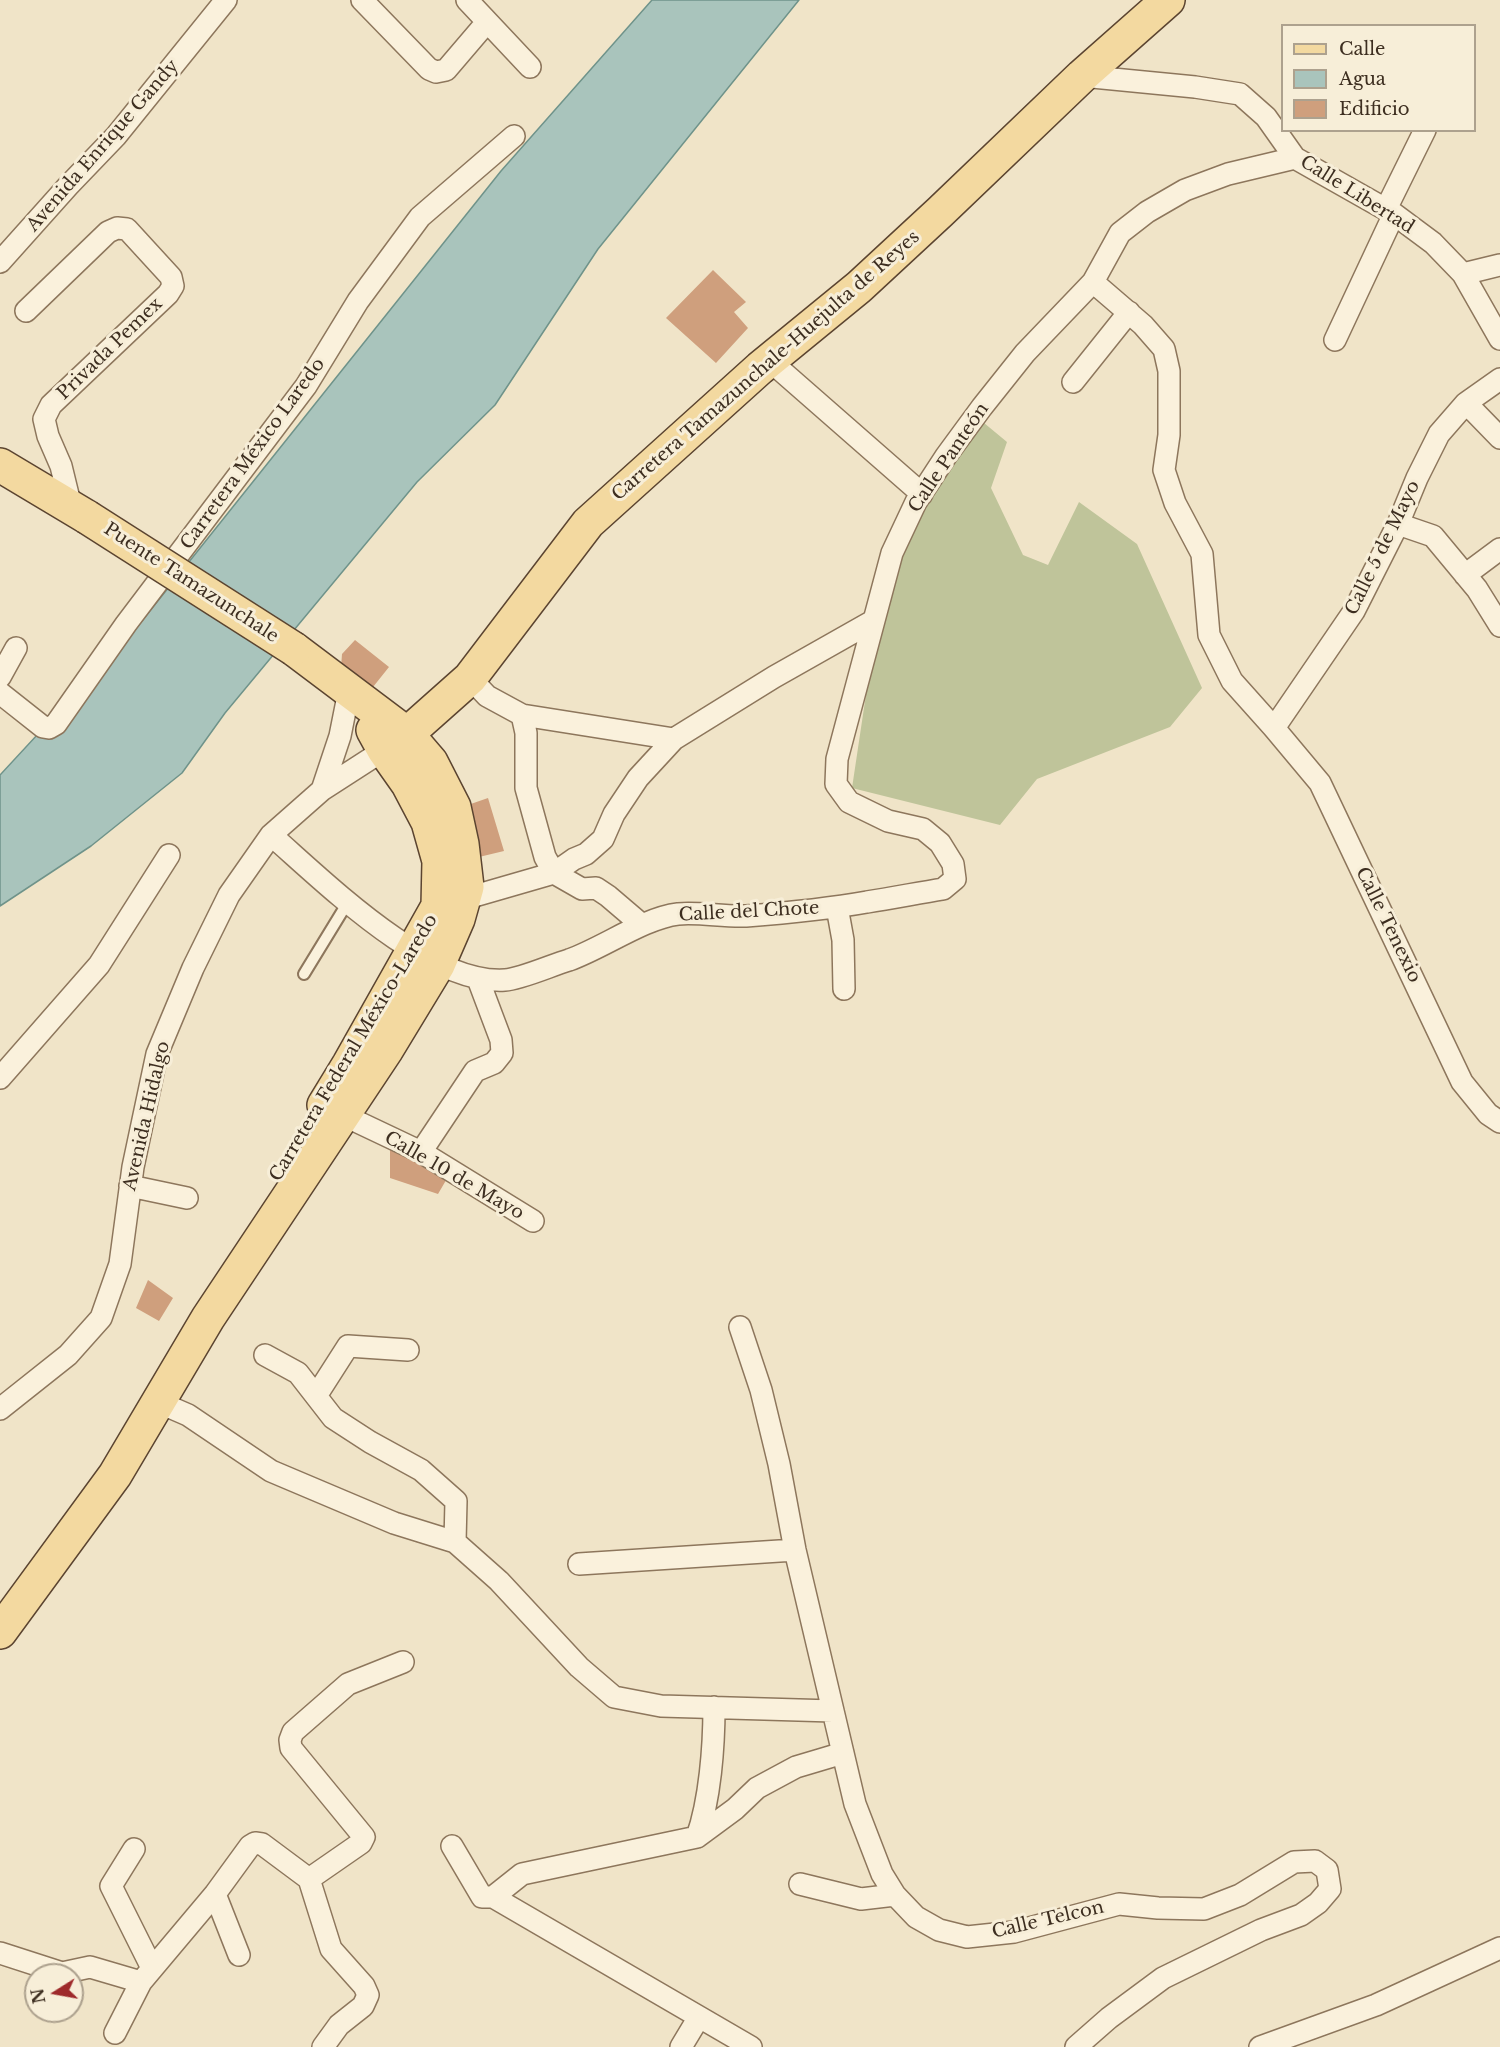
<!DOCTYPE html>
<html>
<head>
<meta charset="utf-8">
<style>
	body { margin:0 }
	#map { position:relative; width:1500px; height:2047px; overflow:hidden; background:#f0e4c8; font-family:"Libre Baskerville",serif }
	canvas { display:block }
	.legend { position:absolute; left:1281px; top:24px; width:195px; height:108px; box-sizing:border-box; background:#f7eed8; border:2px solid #ada18e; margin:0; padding:8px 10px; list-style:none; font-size:18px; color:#3d2e20 }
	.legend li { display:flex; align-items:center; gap:12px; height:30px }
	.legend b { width:30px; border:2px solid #ada18e }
	.north { position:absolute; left:24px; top:1963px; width:60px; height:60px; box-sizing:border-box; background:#f7eed8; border:2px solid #ada18e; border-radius:50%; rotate:259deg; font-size:16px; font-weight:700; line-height:24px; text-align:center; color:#3d2e20 }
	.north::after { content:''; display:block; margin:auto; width:21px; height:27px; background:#9e2a2b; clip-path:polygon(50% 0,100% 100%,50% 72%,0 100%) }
</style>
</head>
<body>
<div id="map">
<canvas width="1500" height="2047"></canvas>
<ul class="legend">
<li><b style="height:8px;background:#f3d9a0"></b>Calle</li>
<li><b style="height:16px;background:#a9c4bc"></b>Agua</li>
<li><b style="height:16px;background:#cf9f7d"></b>Edificio</li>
</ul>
<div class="north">N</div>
</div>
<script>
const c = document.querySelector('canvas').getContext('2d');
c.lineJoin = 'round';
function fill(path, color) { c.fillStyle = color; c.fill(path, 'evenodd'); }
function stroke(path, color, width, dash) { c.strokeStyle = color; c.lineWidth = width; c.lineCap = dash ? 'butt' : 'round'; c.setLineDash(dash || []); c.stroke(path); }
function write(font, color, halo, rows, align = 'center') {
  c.font = font + ' "Libre Baskerville",serif'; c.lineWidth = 6; c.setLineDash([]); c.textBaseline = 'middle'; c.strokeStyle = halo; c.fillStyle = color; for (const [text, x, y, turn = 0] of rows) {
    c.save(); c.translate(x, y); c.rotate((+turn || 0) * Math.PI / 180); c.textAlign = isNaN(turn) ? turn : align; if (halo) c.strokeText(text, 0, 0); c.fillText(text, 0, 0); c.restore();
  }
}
const cemetery = new Path2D(`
	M972,413l35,29 -16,46 32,67 25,10 31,-63 58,42 65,144 -32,39 -133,52 -37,46 -148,-37 31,-207z`);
const water = new Path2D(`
	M652,0h147l-201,249 -103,156 -78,77 -192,231 -43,60 -91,73 -91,60v-131l137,-148 364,-456z`);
const building = new Path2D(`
	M713,270l33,32 -12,10 14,16 -32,35 -50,-45z
	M355,640l34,27 -20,25 -28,-24 1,-14z
	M488,798l16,53 -25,6 -14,-51z
	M390,1140l62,30 -14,24 -48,-16z
	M148,1280l25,18 -14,23 -23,-13z`);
const service = new Path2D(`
	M304,974l44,-72`);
const minor = new Path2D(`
	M362,0l67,69 7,3 10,-2 41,-48
	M467,0l63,67
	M1082,76l113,11 45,7 26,23 29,41 99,56 39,29 30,31 37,65
	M1386,209l39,-79
	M0,262l68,-76 48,-50 110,-136
	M1463,274l37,-9
	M1093,282l50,43 21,24 5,22v64l-5,35 11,33 27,51 7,81 23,46 42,47 46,55 142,299 26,32 12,8
	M26,311l82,-79 9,-4 10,1 44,48 2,9 -5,8 -117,111 -7,14 4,17 13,30 10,41
	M1335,340l59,-126
	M769,360l153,134
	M1073,382l56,-70
	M1466,403l34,35
	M1398,524l35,12 44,53 23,37
	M1465,575l35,-26
	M0,677l16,-29
	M470,678l17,18 35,19 152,24 100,-62 99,-56
	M0,693l43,34 6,1 7,-4 70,-100 180,-238 52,-85 62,-84 94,-81
	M522,715l4,18v55l19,69 9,16 28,16 14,-1 12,8 34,29
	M1274,728l80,-117 44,-87 19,-46 22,-44 27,-31 34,-24
	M322,790l18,-54 9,-45
	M271,835c55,48 157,150 234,145 16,-1 47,-15 64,-20 34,-12 75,-42 109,-46 22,-2 45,3 68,2 40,-3 82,-7 121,-14 26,-4 51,-9 76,-13l12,-10 -2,-15 -13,-21 -17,-14 -35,-8 -39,-19 -13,-18 1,-25 55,-206 24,-51 30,-46 36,-49 43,-54 68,-71 27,-49 27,-21 38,-22 43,-16 67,-16
	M464,899l90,-26 20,-14 12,-5 17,-15 11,-25 24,-36 36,-39
	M837,907l6,33 1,49
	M0,1078l99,-113 70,-110
	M343,1115l78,37 112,69
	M421,1152l54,-81 19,-8 8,-10 -1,-13 -23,-61
	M130,1186l57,12
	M740,1327l21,63 18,74 16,86 60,254 27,70 13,21 21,22 23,13 28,7 47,-5 105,-28 39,4 46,1 36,-14 54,-33 21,-1 12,9 3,19 -12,14 -17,12 -40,15 -98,48 -54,40 -33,29
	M265,1355l33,18 35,45 37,24 51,28 35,31 -1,41
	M316,1396l32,-50 60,4
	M158,1402l30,13 83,56 123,52 61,19 44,39 80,86 35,30 47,9 172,5
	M0,1409l68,-54 33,-37 19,-54 13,-97 24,-113 36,-86 36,-73 42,-60 51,-45 62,-40
	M579,1564l216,-14
	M697,1837l38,-28 22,-21 39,-21 47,-14
	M452,1846l30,51h11l258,150
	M134,1849l-23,37 41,82
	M309,1879l52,-36 3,-6 -73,-89 -1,-8 3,-8 55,-48 55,-22
	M309,1879l22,70 33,37 4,9 -5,11 -24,19 -16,22
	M800,1884l61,15 34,-4
	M215,1894l24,61
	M493,1897l29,-23 175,-37c13,-37 17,-90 17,-130
	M0,1953l62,20 28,-6 51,15
	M115,2033l26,-51 74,-88 35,-48 5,-3 7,1 47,35
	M681,2047l18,-30
	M1260,2047l116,-42 124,-57`);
const primary = new Path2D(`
	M0,465l87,52
	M384,750l23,-16 63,-56 118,-155 172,-155 99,-81 81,-75 142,-136 86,-76
	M324,1105l25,-41 89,-158 1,-45 -11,-39 -20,-38 -24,-34 -11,-20
	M0,1632l115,-157 93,-157 179,-269 51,-84 20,-46 9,-32 -5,-43 -8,-37 -23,-45 -24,-28 -113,-85`);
const primaryBridge = new Path2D(`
	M87,517l207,132`);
const streetNames = [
	["Avenida Enrique Gandy",103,146,-49],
	["Calle Libertad",1357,195,32],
	["Privada Pemex",110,349,-44],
	["Carretera Tamazunchale-Huejulta de Reyes",766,366,-41],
	["Carretera México Laredo",253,454,-54],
	["Calle Panteón",949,458,-56],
	["Calle 5 de Mayo",1383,548,-64],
	["Puente Tamazunchale",191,583,33],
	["Calle del Chote",749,912,-3],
	["Calle Tenexio",1388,925,64],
	["Carretera Federal México-Laredo",354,1048,-59],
	["Avenida Hidalgo",147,1116,-77],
	["Calle 10 de Mayo",454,1176,30],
	["Calle Telcon",1048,1920,-13]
];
fill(cemetery, '#bfc49a');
fill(water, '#a9c4bc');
stroke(water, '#6f938a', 1.5);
fill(building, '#cf9f7d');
stroke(service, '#8d765c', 14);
stroke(minor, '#8d765c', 24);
stroke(primary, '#5b4430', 36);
stroke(service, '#faf1dc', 10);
stroke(minor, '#faf1dc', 21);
stroke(primary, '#f3d9a0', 33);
stroke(primaryBridge, '#5b4430', 36, []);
stroke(primaryBridge, '#f3d9a0', 33);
write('18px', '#3d2e20', '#f7eed8', streetNames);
</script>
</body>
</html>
